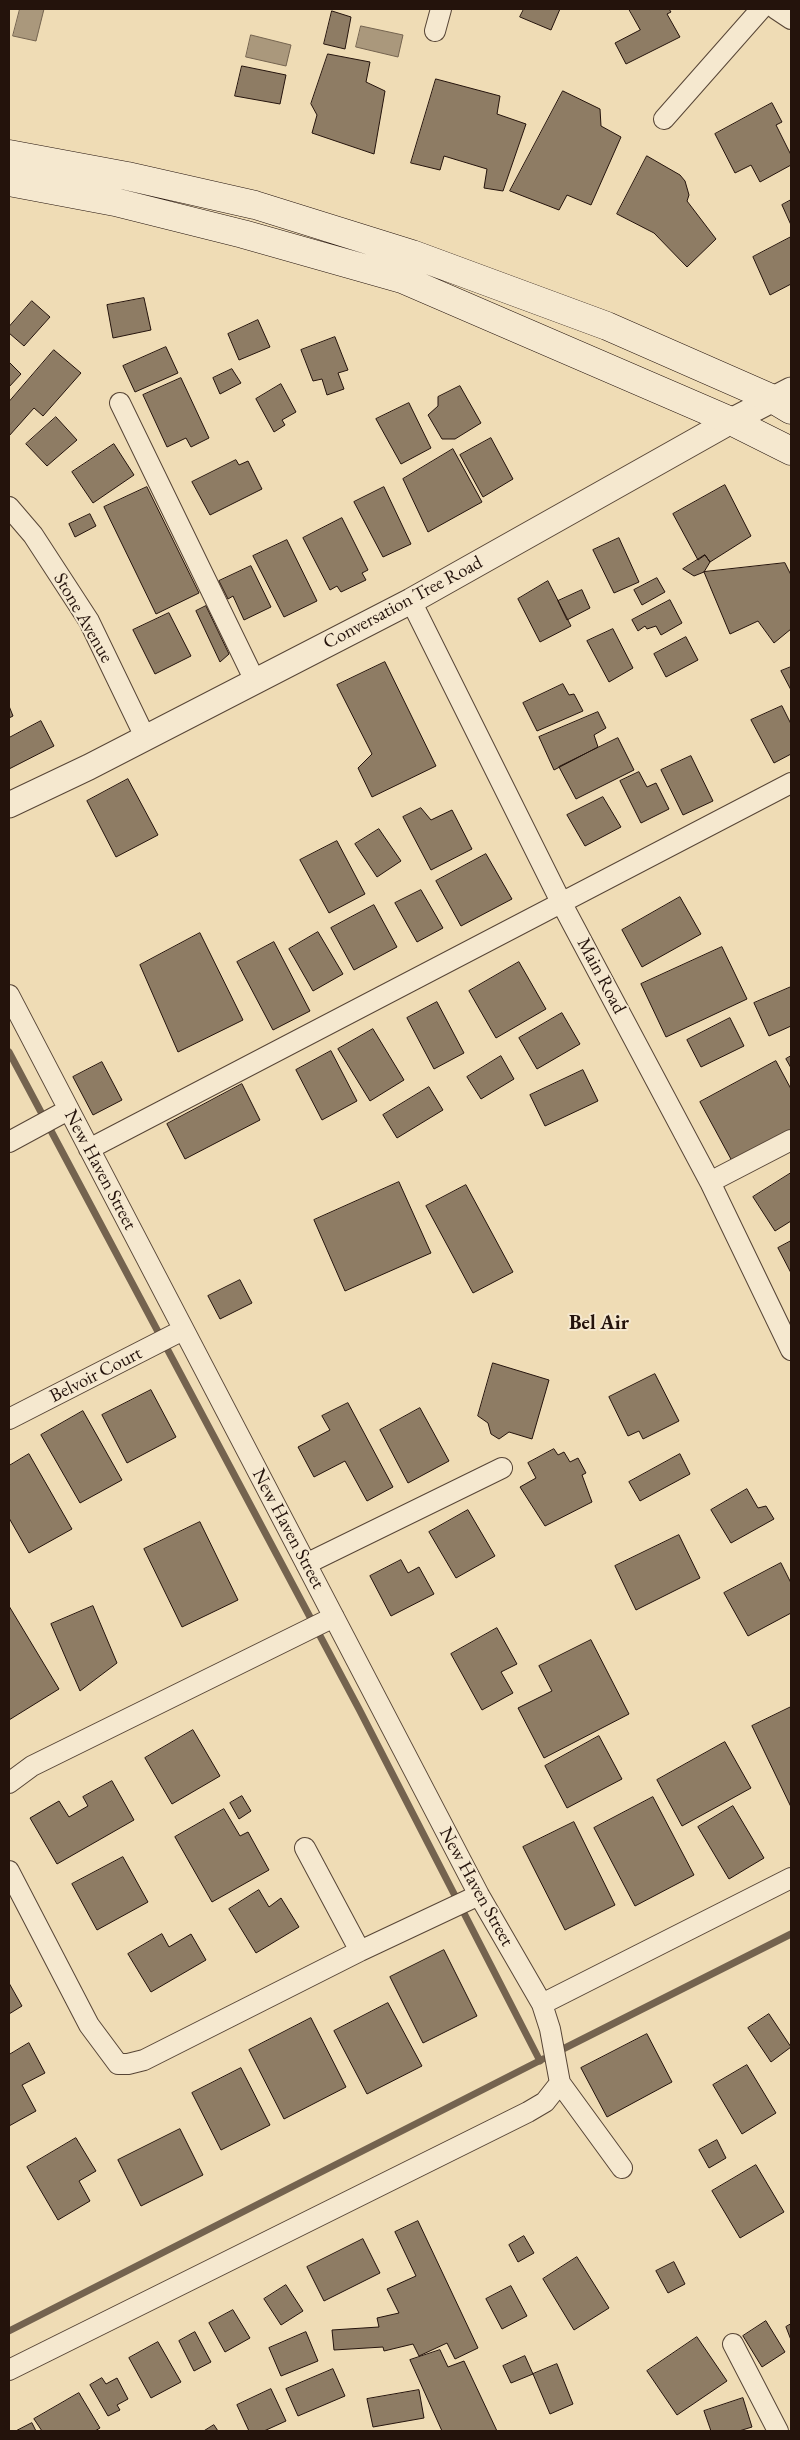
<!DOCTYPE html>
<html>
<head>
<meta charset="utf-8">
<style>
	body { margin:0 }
	#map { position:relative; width:800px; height:2440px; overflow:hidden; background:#efdcb5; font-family:"EB Garamond",serif }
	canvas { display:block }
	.frame { position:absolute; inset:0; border:10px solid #24130c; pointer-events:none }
</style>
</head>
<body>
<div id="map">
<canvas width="800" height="2440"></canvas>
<div class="frame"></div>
</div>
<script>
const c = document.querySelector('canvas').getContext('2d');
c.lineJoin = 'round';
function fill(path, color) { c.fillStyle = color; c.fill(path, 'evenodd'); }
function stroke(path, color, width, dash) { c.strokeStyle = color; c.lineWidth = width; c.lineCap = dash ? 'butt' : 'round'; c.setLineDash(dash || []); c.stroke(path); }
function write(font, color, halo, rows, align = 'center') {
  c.font = font + ' "EB Garamond",serif'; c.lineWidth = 4; c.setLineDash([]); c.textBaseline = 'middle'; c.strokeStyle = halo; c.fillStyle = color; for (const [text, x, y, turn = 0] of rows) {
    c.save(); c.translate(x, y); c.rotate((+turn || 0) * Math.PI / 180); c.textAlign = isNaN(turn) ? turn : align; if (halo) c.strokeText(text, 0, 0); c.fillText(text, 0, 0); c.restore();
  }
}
const water = new Path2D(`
	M20,9h24l-8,32 -23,-5z
	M361,26l42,9 -5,22 -42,-10z
	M251,35l40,10 -5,21 -40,-9z`);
const stream = new Path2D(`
	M9,1052l350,657 181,352
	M557,2052l234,-118
	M9,2331l534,-272`);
const building = new Path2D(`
	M524,9h36l-9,21 -31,-13z
	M629,9h40l2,3 -4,2 13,23 -54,27 -11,-21 25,-13z
	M332,11l19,6 -6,32 -21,-5z
	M328,54l42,8 -4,20 19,9 -11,63 -62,-21 5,-18 -6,-11z
	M242,66l44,9 -6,29 -45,-8z
	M436,79l64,17 -3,18 29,10 -23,67 -19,-3 3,-19 -43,-13 -4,14 -29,-7z
	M563,91l37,18 1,17 20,11 -30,68 -24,-10 -8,15 -49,-19z
	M772,103l10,19 -6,3 15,30v10l-31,17 -9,-17 -16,8 -20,-39z
	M647,156l33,19 5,6 4,14 -2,6 29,38 -29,28 -33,-34 -37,-19z
	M791,200v25l-9,-20z
	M791,237v47l-21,11 -17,-38z
	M144,298l7,32 -38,8 -6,-33z
	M32,301l18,16 -26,29 -15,-13v-6z
	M258,320l12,27 -31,13 -11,-26z
	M335,337l13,33 -10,3 6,16 -17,6 -5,-16 -9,2 -12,-31z
	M166,347l12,26 -43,19 -12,-26z
	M54,350l27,23 -38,43 -9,-8 -25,28v-34z
	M9,362l12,12 -12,13z
	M232,369l9,14 -21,11 -7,-16z
	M181,378l28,60 -18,9 -5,-9 -19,9 -24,-52z
	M281,384l15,28 -14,8 3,5 -11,7 -18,-33z
	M460,386l21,37 -26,16h-13l-14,-24 10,-9v-9z
	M409,403l22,45 -30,16 -25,-45z
	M56,417l21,23 -30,26 -21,-22z
	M491,438l22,41 -30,18 -23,-42z
	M114,444l20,31 -41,28 -21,-31z
	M453,449l29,53 -54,30 -25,-53z
	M236,460l3,5 9,-4 14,28 -52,26 -18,-33z
	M725,485l26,51 -41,26 -5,-7 -7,5 -25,-46z
	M147,487l52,106 -43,21 -52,-107z
	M384,487l27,57 -28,13 -29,-55z
	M90,514l6,12 -21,11 -6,-13z
	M342,518l26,52 -6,3 4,7 -25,12 -4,-6 -7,4 -27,-52z
	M619,538l20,44 -25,11 -21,-43z
	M287,540l30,61 -33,16 -31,-61z
	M705,555l5,7 -6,10 -10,4 -11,-7z
	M785,563l6,12v54l-17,14 -16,-22 -28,13 -26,-62z
	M251,566l20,41 -27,13 -11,-24 -5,3 -9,-18z
	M657,578l8,14 -23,13 -8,-15z
	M548,581l23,45 -31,16 -22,-43z
	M582,590l8,18 -23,12 -9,-19z
	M670,600l12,23 -21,12 -5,-9 -9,3 -2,-3 -7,5 -6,-11z
	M206,606l23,48 -9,8 -24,-51z
	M169,613l22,43 -36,18 -22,-44z
	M613,629l20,39 -24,14 -22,-41z
	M686,637l12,23 -32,17 -12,-23z
	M385,662l51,104 -64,31 -14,-29 14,-14 -35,-69z
	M791,667v23l-10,-19z
	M563,684l6,11 5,-1 9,17 -46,20 -14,-28z
	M9,706l4,10 -4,2z
	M782,706l9,18v30l-17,9 -23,-43z
	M598,712l8,16 -12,7 4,12 -44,23 -15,-33z
	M41,721l13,25 -45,23v-31z
	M618,738l16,32 -58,29 -17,-32z
	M691,756l22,45 -30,14 -22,-45z
	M639,772l8,15 9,-4 13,26 -28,14 -21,-42z
	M128,779l30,56 -42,22 -29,-56z
	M603,797l18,30 -36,19 -18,-31z
	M421,808l10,12 21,-10 20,39 -41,21 -28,-53z
	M379,829l22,32 -24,16 -22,-33z
	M337,841l28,53 -36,19 -29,-53z
	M486,854l26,45 -51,27 -25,-45z
	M421,890l22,38 -26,14 -22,-39z
	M680,897l21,37 -59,33 -20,-37z
	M374,905l23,42 -43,23 -23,-42z
	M318,932l25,42 -30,17 -24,-42z
	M200,933l43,87 -65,32 -38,-87z
	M274,942l36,69 -37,19 -36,-68z
	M722,947l25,52 -81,38 -25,-53z
	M519,962l27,47 -50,29 -27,-47z
	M791,987v41v-2l-22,10 -15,-33z
	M437,1002l27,51 -30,16 -27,-51z
	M562,1013l18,31 -43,25 -18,-31z
	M730,1018l14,28 -43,21 -14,-27z
	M373,1029l31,51 -34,21 -32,-52z
	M331,1051l26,50 -35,19 -26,-50z
	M501,1056l13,23 -33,20 -14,-22z
	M791,1056v12l-5,-9z
	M776,1061l15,28v41l-59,31 -32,-59z
	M102,1062l20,38 -29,15 -20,-38z
	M583,1070l15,31 -53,25 -15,-31z
	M242,1084l18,36 -75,39 -18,-35z
	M429,1087l14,23 -46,28 -14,-23z
	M791,1173v48l-16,10 -22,-34z
	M399,1182l32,71 -86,38 -31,-71z
	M466,1185l47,87 -40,21 -47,-87z
	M791,1241v32l-13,-25z
	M240,1280l12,23 -32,16 -12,-23z
	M493,1363l56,17 -17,59 -23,-7 -10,7 -8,-5 -3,-11 -10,-7z
	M655,1374l24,47 -36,18 -4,-8 -11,5 -19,-39z
	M151,1390l25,47 -49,26 -25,-48z
	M348,1403l45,84 -26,14 -22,-40 -31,16 -16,-30 32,-17 -8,-14z
	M420,1408l29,53 -41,22 -28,-53z
	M83,1411l39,69 -42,23 -39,-68z
	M554,1449l4,6 6,-3 6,10 8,-4 8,15 -4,2 10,27 -47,24 -25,-39 16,-9 -8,-15z
	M29,1454l43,75 -43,24 -20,-35v-52z
	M680,1454l10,20 -50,27 -11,-19z
	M747,1489l11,19 8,-2 8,13 -43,24 -20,-33z
	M468,1510l27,46 -39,22 -27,-46z
	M200,1522l38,78 -56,27 -38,-78z
	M679,1535l21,43 -64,32 -21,-44z
	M401,1560l7,13 11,-6 15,27 -43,22 -21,-40z
	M781,1563l10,20v30l-43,23 -24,-43z
	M9,1606l50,83 -50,31z
	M93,1606l24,57 -37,28 -29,-67z
	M497,1628l20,36 -16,8 12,21 -31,17 -31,-56z
	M591,1640l38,74 -85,44 -26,-50 34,-17 -13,-25z
	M791,1707v100l-39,-81z
	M193,1730l27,46 -48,28 -27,-46z
	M599,1736l23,43 -55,29 -22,-42z
	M725,1742l26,46 -69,38 -25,-46z
	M112,1781l22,39 -77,44 -27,-46 29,-17 10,16 19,-11 -5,-9z
	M242,1796l9,15 -12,8 -9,-16z
	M653,1797l41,78 -59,31 -41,-78z
	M733,1806l31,52 -35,21 -31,-52z
	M224,1809l16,27 8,-4 21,38 -57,32 -37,-65z
	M574,1822l41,83 -50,25 -42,-83z
	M123,1857l25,45 -51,28 -25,-46z
	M259,1890l10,17 12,-9 18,29 -43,26 -27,-44z
	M162,1934l7,13 22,-13 15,26 -55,32 -23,-38z
	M444,1950l33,66 -54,27 -33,-66z
	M9,1983l13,23 -13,8z
	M388,2003l34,63 -55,28 -33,-63z
	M769,2014l22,33 -20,15 -23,-34z
	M311,2018l35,69 -62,32 -35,-69z
	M647,2034l25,48 -65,35 -26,-49z
	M29,2043l16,30 -23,12 14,26 -27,15v-71z
	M747,2065l29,48 -34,21 -29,-49z
	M241,2068l29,57 -49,25 -29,-57z
	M180,2129l23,46 -62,31 -23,-46z
	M76,2138l20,33 -17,10 11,20 -32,19 -31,-53z
	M717,2140l9,18 -17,10 -10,-18z
	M756,2165l28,47 -44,26 -28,-47z
	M418,2221l60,127 -23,11 -8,-16 -28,13 -6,-12 -29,7 -1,-4 -49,3 -2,-20 47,-3 -2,-9 22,-5 -12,-24 29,-13 -21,-44z
	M524,2236l10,17 -16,9 -9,-17z
	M363,2239l17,34 -56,28 -17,-34z
	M577,2257l32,51 -35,22 -31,-51z
	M674,2262l11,22 -17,9 -12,-22z
	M286,2285l17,26 -22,14 -17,-26z
	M511,2286l16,30 -25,13 -16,-30z
	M233,2310l17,28 -25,14 -16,-29z
	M766,2321l19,31 -23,15 -19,-31z
	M791,2324v16l-5,-13z
	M195,2332l16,30 -17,9 -15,-30z
	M306,2332l12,29 -37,15 -12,-28z
	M697,2337l30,44 -50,34 -30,-44z
	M158,2342l23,40 -30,16 -22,-40z
	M440,2350l8,17 16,-6 33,70h-55l-32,-71z
	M525,2356l8,18 -22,9 -8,-17z
	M557,2364l16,40 -23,10 -17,-40z
	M333,2369l12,27 -47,20 -12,-27z
	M102,2378l4,6 11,-6 11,21 -11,6 3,5 -12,6 -18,-31z
	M271,2389l15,32 -22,10h-15l-12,-26z
	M419,2390l5,28 -51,9 -6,-28z
	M79,2393l21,35 -5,3h-53l-8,-12z
	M743,2398l9,29 -13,4h-28l-7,-20z
	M32,2423l4,8h-20z
	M214,2425l4,6h-14z`);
const minor = new Path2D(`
	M776,9l15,10
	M435,31l6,-22
	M664,119l97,-110
	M120,403l135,278
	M9,507l24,28 56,86 56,116
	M411,601l151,303 148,278 81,168
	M9,995l470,900 63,109 8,25 10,54 -15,19 -17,10 -519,258
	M9,1142l59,-32
	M89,1149l702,-366
	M710,1182l81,-42
	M9,1419l174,-89
	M306,1564l196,-96
	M9,1783l23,-17 302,-149
	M305,1848l55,103
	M9,1871l80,154 29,39h10l16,-4 216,-109 119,-56
	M542,2004l249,-126
	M560,2083l62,85
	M733,2344l45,87`);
const tertiary = new Path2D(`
	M9,805l80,-38 322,-166 320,-180 60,-31`);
const secondary = new Path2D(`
	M9,154l118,22 128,29 157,49 195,72 164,72 20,12
	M9,182l106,20 128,32 159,45 329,142 60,30`);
const streetNames = [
	["Conversation Tree Road",403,603,-28],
	["Stone Avenue",83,618,60],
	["Main Road",601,976,62],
	["New Haven Street",100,1170,62],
	["Belvoir Court",96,1375,-27],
	["New Haven Street",288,1529,62],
	["New Haven Street",476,1887,61]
];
const neighbourhoodNames = [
	["Bel Air",599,1324]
];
fill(water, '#aa987c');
stroke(water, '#74634f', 1);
stroke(stream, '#74634f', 7);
fill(building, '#8e7c64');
stroke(building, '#24130c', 1);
stroke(minor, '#574536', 22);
stroke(tertiary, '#574536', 27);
stroke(secondary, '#24130c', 29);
stroke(minor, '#f5e8cf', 20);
stroke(tertiary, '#f5e8cf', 25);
stroke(secondary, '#f5e8cf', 28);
write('19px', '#24130c', '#f5e8cf', streetNames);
write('bold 20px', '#24130c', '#f5e8cf', neighbourhoodNames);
</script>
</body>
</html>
